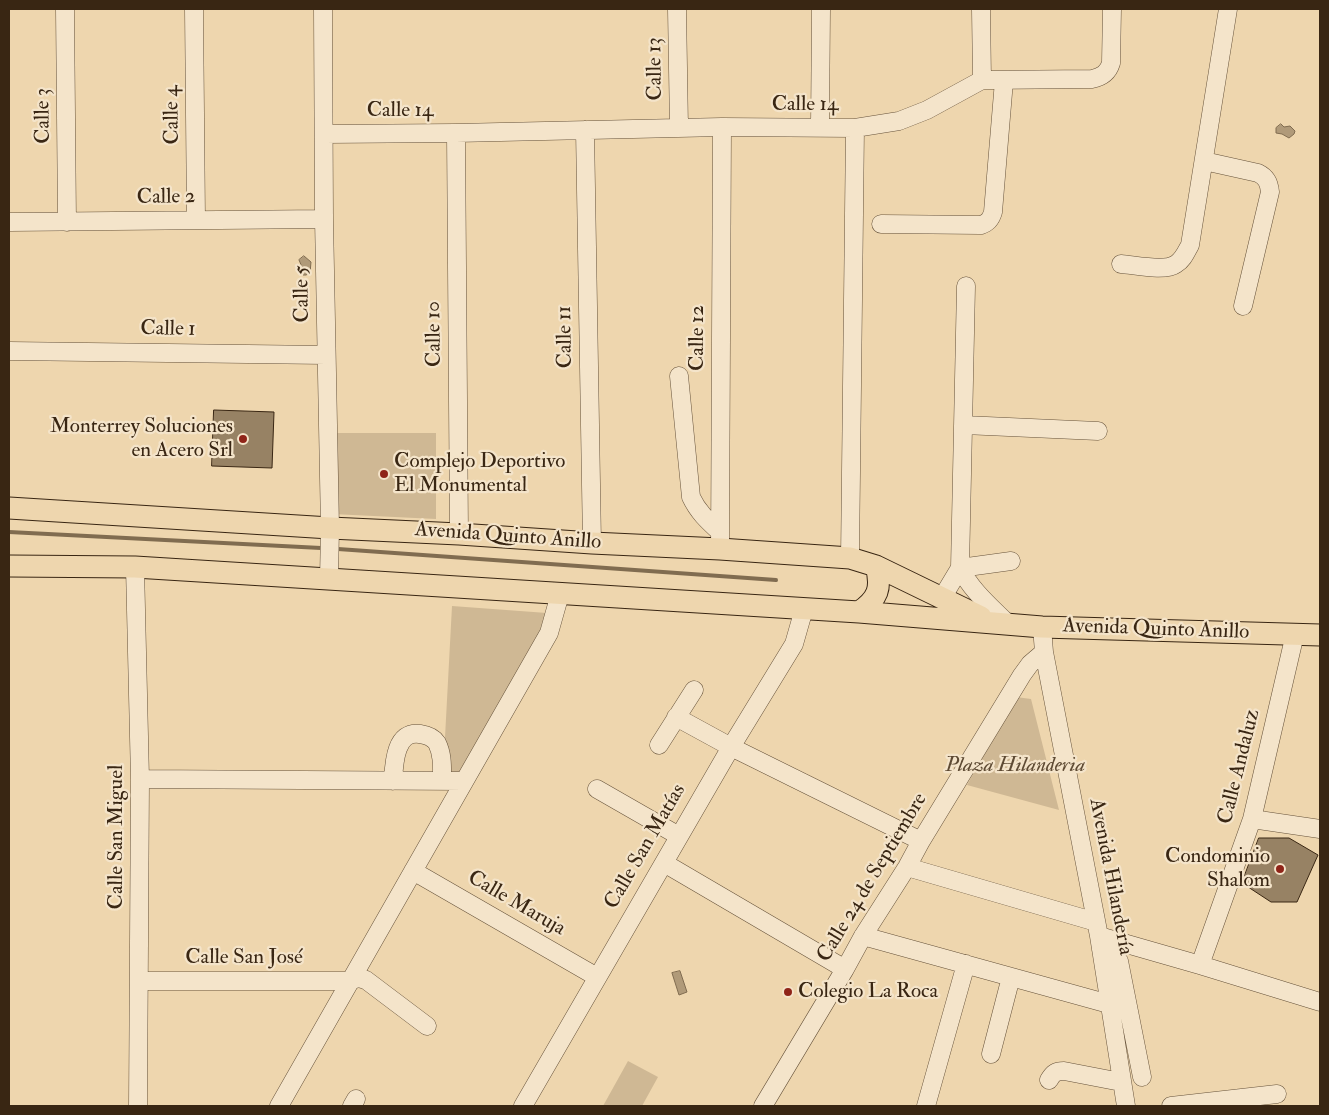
<!DOCTYPE html>
<html>
<head>
<meta charset="utf-8">
<style>
	body { margin:0 }
	#map { position:relative; width:1329px; height:1115px; overflow:hidden; background:#eed6ae; font-family:"IM FELL Double Pica",serif }
	canvas { display:block }
	.frame { position:absolute; inset:0; border:10px solid #392613; pointer-events:none }
</style>
</head>
<body>
<div id="map">
<canvas width="1329" height="1115"></canvas>
<div class="frame"></div>
</div>
<script>
const c = document.querySelector('canvas').getContext('2d');
c.lineJoin = 'round';
function fill(path, color) { c.fillStyle = color; c.fill(path, 'evenodd'); }
function stroke(path, color, width, dash) { c.strokeStyle = color; c.lineWidth = width; c.lineCap = dash ? 'butt' : 'round'; c.setLineDash(dash || []); c.stroke(path); }
function write(font, color, halo, rows, align = 'center') {
  c.font = font + ' "IM FELL Double Pica",serif'; c.lineWidth = 4.5; c.setLineDash([]); c.textBaseline = 'middle'; c.strokeStyle = halo; c.fillStyle = color; for (const [text, x, y, turn = 0] of rows) {
    c.save(); c.translate(x, y); c.rotate((+turn || 0) * Math.PI / 180); c.textAlign = isNaN(turn) ? turn : align; if (halo) c.strokeText(text, 0, 0); c.fillText(text, 0, 0); c.restore();
  }
}
const green = new Path2D(`
	M334,433h102v86l-104,-5z
	M452,606l95,7 -8,31 -74,128 -22,3z
	M1016,697l15,2 28,111 -92,-25z
	M628,1061l30,16 -16,29h-39z`);
const water = new Path2D(`
	M1281,124l3,3 6,-1 5,5 -1,3 -5,4 -7,-4 -6,-1v-5z
	M304,256l7,6 -1,11 -4,2h-3l-3,-7 2,-1 -3,-7z
	M680,971l7,21 -8,3 -7,-22z`);
const stream = new Path2D(`
	M9,532l312,16
	M338,549l438,31`);
const building = new Path2D(`
	M214,410l60,2 -2,56 -60,-2z
	M1259,838h30l29,17 -21,47h-26l-29,-19z`);
const minor = new Path2D(`
	M65,9l2,213
	M194,9l2,211
	M323,9l1,210 6,309 -1,51
	M677,9l2,119
	M981,9l1,71
	M820,127l1,-118
	M585,130l7,413
	M456,133l3,401
	M324,134l132,-1 266,-6 133,1 44,-7 28,-11 55,-30 110,-1c10,-2 16,-6 19,-16l1,-54
	M1204,161l54,12c8,4 11,9 12,19l-27,114
	M9,222l315,-3
	M881,224l100,1c7,-2 10,-6 12,-13l11,-131
	M1121,264c14,1 44,8 55,0 7,-4 10,-12 14,-19l38,-236
	M966,286l-6,282c11,22 30,38 48,56
	M9,351l317,4
	M679,376l12,121c7,15 17,24 29,35
	M964,425l134,6
	M720,549l2,-422
	M850,558l5,-430
	M135,567l5,212 -2,327
	M942,598l18,-30 51,-7
	M1042,627l2,25 55,284 27,170
	M676,717l55,30 190,94
	M659,745l35,-55
	M140,779l324,2
	M393,781c1,-17 2,-51 27,-47 7,1 13,3 17,9 6,12 5,25 5,38
	M597,789l82,47
	M1252,819l68,10
	M664,863l181,106
	M907,867l189,55
	M413,871l184,106
	M863,936l246,68
	M1099,936l101,29 120,37
	M1101,949l11,5 7,7 23,116
	M1200,965l52,-146 43,-185
	M140,981h209l10,-3 7,2 61,46
	M991,1054l20,-77
	M1049,1080c4,-7 7,-9 15,-9l57,11
	M279,1106l270,-473 11,-39
	M352,1106l4,-7
	M523,1106l208,-359 63,-103 10,-35
	M763,1106l82,-137 18,-33 44,-69 14,-26 101,-166 8,-11 14,-12
	M926,1106l40,-142
	M1171,1106l106,-12`);
const major = new Path2D(`
	M9,508l321,20 129,6 133,9 128,6 130,9 26,8 105,51
	M9,566l126,1 724,45 183,15 278,8
	M859,612c19,-13 23,-24 17,-46`);
const markers = [
	[243,439,5,"#8f2418"],
	[384,474,5,"#8f2418"],
	[1280,869,5,"#8f2418"],
	[788,992,5,"#8f2418"]
];
const streetNames = [
	["Calle 13",656,69,-91],
	["Calle 14",805,105],
	["Calle 14",400,111],
	["Calle 4",173,115,-91],
	["Calle 3",44,116,-91],
	["Calle 2",166,198,-1],
	["Calle 5",303,294,-91],
	["Calle 1",168,330,1],
	["Calle 10",435,334,-91],
	["Calle 11",566,337,-91],
	["Calle 12",698,338,-90],
	["Avenida Quinto Anillo",508,537,4],
	["Avenida Quinto Anillo",1156,630,2],
	["Calle Andaluz",1240,767,-76],
	["Calle San Miguel",117,837,-90],
	["Calle San Matías",646,847,-60],
	["Avenida Hilandería",1110,877,79],
	["Calle 24 de Septiembre",873,878,-59],
	["Calle Maruja",516,904,30],
	["Calle San José",244,958]
];
const poiNames = [
	["Monterrey Soluciones",233,427],
	["en Acero Srl",233,451],
	["Complejo Deportivo",394,462,"left"],
	["El Monumental",394,486,"left"],
	["Condominio",1270,857],
	["Shalom",1270,881],
	["Colegio La Roca",798,992,"left"]
];
const parkNames = [
	["Plaza Hilanderia",1015,766]
];
fill(green, '#cfb894');
fill(water, '#b09a79');
stroke(water, '#806c50', 1);
stroke(stream, '#806c50', 4);
fill(building, '#978264');
stroke(building, '#392613', 1);
stroke(minor, '#66523a', 19);
stroke(major, '#392613', 23);
stroke(minor, '#f4e4ca', 18);
stroke(major, '#eed6ae', 21);
for (const [x, y, r, color] of markers) { const dot = new Path2D(); dot.arc(x, y, r, 0, 2 * Math.PI); c.fillStyle = color; c.fill(dot); stroke(dot, '#f4e4ca', 2); }
write('21px', '#392613', '#f4e4ca', streetNames);
write('21px', '#392613', '#f4e4ca', poiNames, 'right');
write('italic 21px', '#5e4a33', '#f4e4ca', parkNames);
</script>
</body>
</html>
